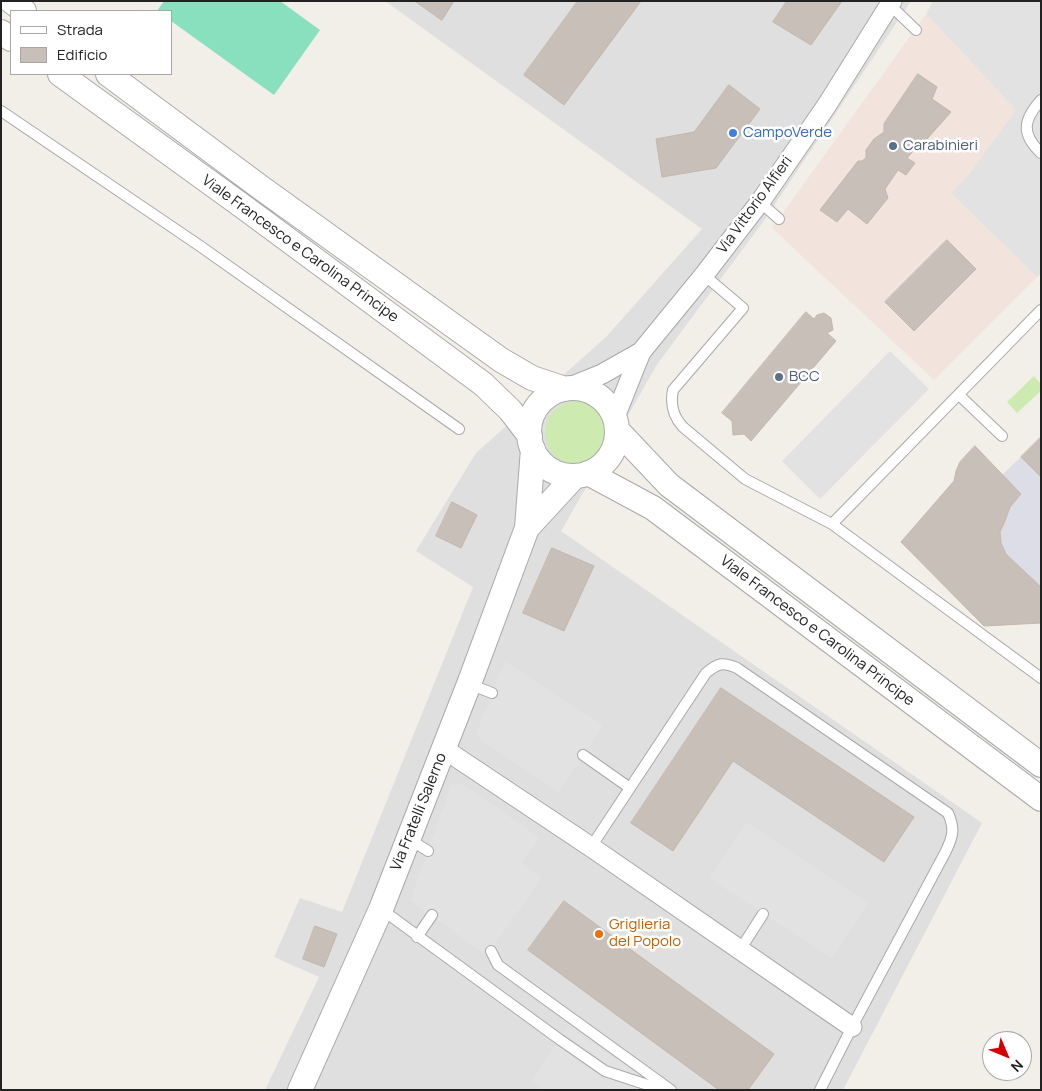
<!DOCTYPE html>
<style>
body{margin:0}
#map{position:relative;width:1042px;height:1091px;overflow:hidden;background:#f2efe9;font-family:Manrope,sans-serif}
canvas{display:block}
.frame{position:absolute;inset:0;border:2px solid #222;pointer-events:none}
.legend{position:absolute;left:10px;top:10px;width:162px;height:65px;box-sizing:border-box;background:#fff;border:1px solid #a7a7a7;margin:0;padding:6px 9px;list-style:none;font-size:15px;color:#222}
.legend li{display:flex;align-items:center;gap:10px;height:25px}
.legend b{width:25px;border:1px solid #a7a7a7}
.north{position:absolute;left:982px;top:1031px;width:50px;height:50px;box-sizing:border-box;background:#fff;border:1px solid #a7a7a7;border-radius:50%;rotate:135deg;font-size:14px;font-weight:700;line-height:20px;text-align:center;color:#222}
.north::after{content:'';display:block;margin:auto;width:18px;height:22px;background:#d40000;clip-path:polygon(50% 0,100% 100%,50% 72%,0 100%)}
</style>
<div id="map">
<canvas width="1042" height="1091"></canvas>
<div class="frame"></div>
<ul class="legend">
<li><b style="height:6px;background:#fff"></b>Strada</li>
<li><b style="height:14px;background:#c7bfb8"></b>Edificio</li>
</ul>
<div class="north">N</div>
</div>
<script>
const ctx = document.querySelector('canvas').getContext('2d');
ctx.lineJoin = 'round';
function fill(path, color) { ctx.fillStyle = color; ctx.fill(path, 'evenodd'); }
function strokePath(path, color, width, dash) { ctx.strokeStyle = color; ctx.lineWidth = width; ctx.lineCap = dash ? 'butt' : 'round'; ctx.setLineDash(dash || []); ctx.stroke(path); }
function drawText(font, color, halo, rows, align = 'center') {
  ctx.font = font + ' Manrope,sans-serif'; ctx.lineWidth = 5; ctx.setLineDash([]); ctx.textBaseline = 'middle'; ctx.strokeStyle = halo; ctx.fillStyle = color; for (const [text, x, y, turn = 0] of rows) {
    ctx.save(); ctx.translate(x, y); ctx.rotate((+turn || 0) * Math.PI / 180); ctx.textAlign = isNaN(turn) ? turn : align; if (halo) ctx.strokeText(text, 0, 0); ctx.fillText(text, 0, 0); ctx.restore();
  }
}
const residential = new Path2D(`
 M 385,1 L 911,1 L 763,222 L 658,363 L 561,531 L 982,823 L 843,1090 L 265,1090 L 319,977 L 274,957 L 300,898 L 342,912 L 473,587 L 416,551 L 476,453 L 606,337 L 702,229 Z`);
const military = new Path2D(`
 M 926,14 L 1016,110 L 969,174 L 952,193 L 1037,277 L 934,380 L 772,228 Z`);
const grass = new Path2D(`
 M 1034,376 L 1041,384 L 1041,391 L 1017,413 L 1007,402 Z
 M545 433a32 32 0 1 1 64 0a32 32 0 1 1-64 0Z`);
const pitch = new Path2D(`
 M 164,1 L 280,1 L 320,30 L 274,95 L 171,21 L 171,11 L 157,11 Z`);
const parking = new Path2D(`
 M 933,1 L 1041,1 L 1041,273 L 1037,277 L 951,193 L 969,174 L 1016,110 L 926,14 Z
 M 890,351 L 929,389 L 820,499 L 782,461 Z
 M 505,661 L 603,725 L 559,792 L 482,741 L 476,733 Z
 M 460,783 L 466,786 L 540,838 L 522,863 L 542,877 L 487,956 L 410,900 L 451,786 Z
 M 746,822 L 869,903 L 832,959 L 709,878 Z
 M 568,1026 L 661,1090 L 544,1090 L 531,1081 Z`);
const plaza = new Path2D(`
 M 1021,457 L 1041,477 L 1041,587 L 1006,554 L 1001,543 L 1000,532 L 1005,521 L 1010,507 L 1021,494 L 1002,475 Z`);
const building = new Path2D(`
 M 415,1 L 454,1 L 442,20 Z
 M 578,1 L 641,1 L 564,105 L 524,75 Z
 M 787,1 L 842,1 L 811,45 L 773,22 Z
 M 918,74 L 937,87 L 932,99 L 951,112 L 926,140 L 921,142 L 907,158 L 915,163 L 906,175 L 898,170 L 885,189 L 888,198 L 867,224 L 848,209 L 837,222 L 820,210 L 858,161 L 862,161 L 866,158 L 866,150 L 874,139 L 884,132 L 884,124 Z
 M 729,85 L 760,109 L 716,168 L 662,177 L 656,139 L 694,132 Z
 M 947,240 L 976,269 L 914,331 L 885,302 Z
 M 806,312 L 814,319 L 817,315 L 824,313 L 831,318 L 833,330 L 827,333 L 836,341 L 751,441 L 744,434 L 733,435 L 732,421 L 722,413 Z
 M 1041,437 L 1041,477 L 1021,457 Z
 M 975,446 L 1021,494 L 1010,507 L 1005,521 L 1000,532 L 1001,543 L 1006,554 L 1041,587 L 1041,623 L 984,626 L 901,542 L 954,481 L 956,471 L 960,462 Z
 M 452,502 L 477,515 L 461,548 L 436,536 Z
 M 552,548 L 594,566 L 564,631 L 523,613 Z
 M 721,688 L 914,817 L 884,862 L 733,761 L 673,851 L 631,823 Z
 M 564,901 L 774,1054 L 748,1090 L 719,1090 L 528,950 Z
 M 315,926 L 337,934 L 324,967 L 303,959 Z`);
const service = new Path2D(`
 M 890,5 L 916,30
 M 1041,100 C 1023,120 1021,134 1041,153
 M 1,111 L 200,246 L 459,429
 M 760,202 L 779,219
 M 704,275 L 743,308 L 673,390 C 670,405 673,416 683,427 L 745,479 L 832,524 L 1041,678
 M 959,395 L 1002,436
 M 832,524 L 1041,310
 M 469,684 L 492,693
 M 583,755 L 630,788
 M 409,839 L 428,851
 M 591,847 L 706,673 C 718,663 722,662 737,668 L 948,813 C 955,829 953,836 946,851 L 852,1027 L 820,1090
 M 381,909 L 559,1039 L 605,1071 L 663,1090
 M 417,937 L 432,915
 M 740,950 L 763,914
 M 491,951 L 498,965 L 671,1090`);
const minor = new Path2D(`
 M 565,389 L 602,374 L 641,352
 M 615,417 L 641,352 L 704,275 L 760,202 L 827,105 L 892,1
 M 444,749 L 591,847 L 852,1027`);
const tertiary = new Path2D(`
 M 11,1 L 24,11
 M 1,32 L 11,39
 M 60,74 L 245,208 L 483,384 L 510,410 L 530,436
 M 108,74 L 260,187 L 501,360 L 532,378 L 565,389
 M529 432a44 44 0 1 1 88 0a44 44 0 1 1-88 0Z
 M 617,430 L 669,485 L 1041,765
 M 588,473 L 653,508 L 1041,799
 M 527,528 L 575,476
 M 300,1090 L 381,909 L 469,684 L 527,528 L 533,449`);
const markers = [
 [733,133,5,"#3f7fe0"],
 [893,146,5,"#5c6f8a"],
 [779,377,5,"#5c6f8a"],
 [599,934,5,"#e8710a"]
];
const shopNames = [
 ["CampoVerde",743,133]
];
const serviceNames = [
 ["Carabinieri",903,146],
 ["BCC",789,377]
];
const streetNames = [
 ["Via Vittorio Alfieri",755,205,-54],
 ["Viale Francesco e Carolina Principe",300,249,36],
 ["Viale Francesco e Carolina Principe",817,631,37],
 ["Via Fratelli Salerno",419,812,-68]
];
const foodNames = [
 ["Griglieria",609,925],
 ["del Popolo",609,942]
];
fill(residential, '#e0dfdf');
fill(military, '#f3e3dd');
fill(grass, '#cdebb0');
fill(pitch, '#88e0be');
fill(parking, '#e2e2e2');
fill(plaza, '#dddde8');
fill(building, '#c7bfb8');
strokePath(building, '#c4b6ab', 1);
strokePath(service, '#a9a9a9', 12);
strokePath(minor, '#a9a9a9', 21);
strokePath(tertiary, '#a9a9a9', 26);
strokePath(service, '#fff', 10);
strokePath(minor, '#fff', 19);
strokePath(tertiary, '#fff', 24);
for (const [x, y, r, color] of markers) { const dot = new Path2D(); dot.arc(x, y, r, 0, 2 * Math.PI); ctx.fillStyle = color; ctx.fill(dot); strokePath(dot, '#fff', 2); }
drawText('15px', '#366cbe', '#fff', shopNames, 'left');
drawText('15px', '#4e5e75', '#fff', serviceNames, 'left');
drawText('15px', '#222', '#fff', streetNames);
drawText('15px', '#c56008', '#fff', foodNames, 'left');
</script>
